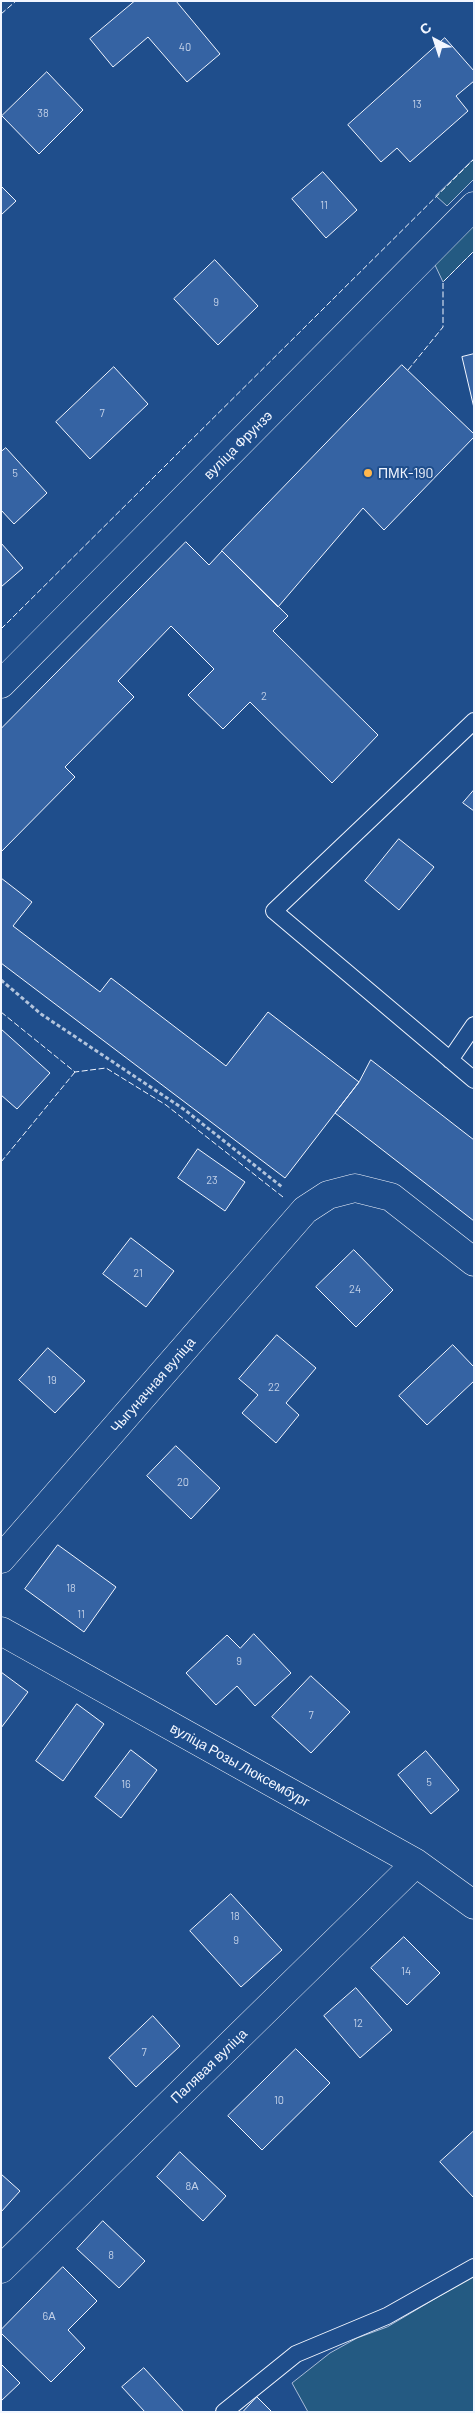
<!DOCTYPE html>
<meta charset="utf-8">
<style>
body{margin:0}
#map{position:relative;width:475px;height:2413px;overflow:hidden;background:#1f4e8c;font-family:Barlow,sans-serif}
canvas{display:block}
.frame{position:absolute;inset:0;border:2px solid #f2f6ff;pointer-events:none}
.north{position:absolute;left:410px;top:15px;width:50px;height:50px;-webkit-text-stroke:4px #1f4e8c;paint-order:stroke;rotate:320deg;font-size:14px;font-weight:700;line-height:20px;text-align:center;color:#f2f6ff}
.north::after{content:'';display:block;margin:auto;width:18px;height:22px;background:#f2f6ff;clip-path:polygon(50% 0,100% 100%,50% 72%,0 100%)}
</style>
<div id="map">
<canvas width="475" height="2413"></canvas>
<div class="frame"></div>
<div class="north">С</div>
</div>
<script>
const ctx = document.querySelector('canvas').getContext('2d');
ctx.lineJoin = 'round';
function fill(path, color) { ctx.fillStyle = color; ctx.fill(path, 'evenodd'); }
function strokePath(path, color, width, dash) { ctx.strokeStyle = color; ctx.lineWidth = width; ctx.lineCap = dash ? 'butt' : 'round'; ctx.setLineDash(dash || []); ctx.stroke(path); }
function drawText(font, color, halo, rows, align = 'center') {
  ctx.font = font + ' Barlow,sans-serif'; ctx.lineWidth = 4; ctx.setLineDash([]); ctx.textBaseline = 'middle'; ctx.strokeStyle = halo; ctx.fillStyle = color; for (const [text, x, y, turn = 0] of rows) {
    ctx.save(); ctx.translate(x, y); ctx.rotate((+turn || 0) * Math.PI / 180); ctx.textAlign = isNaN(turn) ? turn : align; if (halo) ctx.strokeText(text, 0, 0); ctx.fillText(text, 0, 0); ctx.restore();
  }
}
const green = new Path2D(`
 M 474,159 L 474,179 L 447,206 L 436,196 Z
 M 474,225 L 474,251 L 443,282 L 435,265 Z
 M 474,2276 L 474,2412 L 308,2412 L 292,2383 L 330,2353 L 357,2338 L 387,2327 Z`);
const building = new Path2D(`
 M 135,1 L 176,1 L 220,54 L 187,82 L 148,37 L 113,67 L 90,39 Z
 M 445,38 L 474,71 L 474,81 L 456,96 L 468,111 L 410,162 L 397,148 L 381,162 L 348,125 Z
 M 47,72 L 83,110 L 39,154 L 2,116 Z
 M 323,172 L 357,210 L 326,238 L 292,199 Z
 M 1,186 L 16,201 L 1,215 Z
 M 215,260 L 258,306 L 218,345 L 174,299 Z
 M 474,354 L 474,408 L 462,357 Z
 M 402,365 L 474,434 L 474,437 L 384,530 L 363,508 L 278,607 L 222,551 Z
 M 114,367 L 148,404 L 90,459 L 56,422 Z
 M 6,448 L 47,493 L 14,524 L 1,510 L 1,452 Z
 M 186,542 L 209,565 L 222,551 L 288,616 L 273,631 L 378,735 L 332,783 L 250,702 L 223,729 L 188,695 L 214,669 L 171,626 L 118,681 L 134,697 L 65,767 L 75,777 L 1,852 L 1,729 Z
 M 1,543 L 23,568 L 1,587 Z
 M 474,790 L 474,811 L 463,803 Z
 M 399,839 L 434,867 L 399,910 L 365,881 Z
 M 1,878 L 32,902 L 13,926 L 100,992 L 111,978 L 226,1066 L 268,1012 L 359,1082 L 285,1178 L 1,963 Z
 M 1,1029 L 50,1073 L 17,1109 L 1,1095 Z
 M 371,1060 L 474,1140 L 474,1221 L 335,1113 L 359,1082 Z
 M 198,1149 L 245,1182 L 225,1211 L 178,1178 Z
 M 131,1238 L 174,1271 L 146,1307 L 103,1274 Z
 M 354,1250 L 393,1290 L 356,1327 L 316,1287 Z
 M 277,1335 L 316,1368 L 286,1403 L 299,1415 L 276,1443 L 242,1413 L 258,1395 L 239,1379 Z
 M 453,1345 L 474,1367 L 474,1381 L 427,1425 L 399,1396 Z
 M 48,1348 L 85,1381 L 55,1413 L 19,1380 Z
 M 176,1446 L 220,1488 L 191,1519 L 147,1476 Z
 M 58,1545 L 116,1587 L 84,1632 L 25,1589 Z
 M 254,1634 L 291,1673 L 255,1706 L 237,1686 L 216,1705 L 186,1673 L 227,1635 L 240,1648 Z
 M 1,1672 L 28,1692 L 1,1728 Z
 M 311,1676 L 350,1712 L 311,1753 L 272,1717 Z
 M 77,1704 L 104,1724 L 63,1781 L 36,1761 Z
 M 131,1750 L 157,1770 L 121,1818 L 95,1797 Z
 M 426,1751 L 459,1790 L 431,1814 L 398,1775 Z
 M 231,1894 L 282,1950 L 241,1987 L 190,1931 Z
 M 404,1937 L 440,1973 L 407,2005 L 371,1968 Z
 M 356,1988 L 392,2030 L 360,2058 L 324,2016 Z
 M 153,2016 L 180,2046 L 136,2087 L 109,2058 Z
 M 296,2049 L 330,2083 L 262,2150 L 228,2116 Z
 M 473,2132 L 474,2133 L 474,2198 L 440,2162 Z
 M 180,2152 L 226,2196 L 203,2221 L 157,2177 Z
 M 1,2174 L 20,2191 L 1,2212 Z
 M 103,2221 L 145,2261 L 119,2288 L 77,2249 Z
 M 63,2267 L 97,2301 L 68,2330 L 85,2348 L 51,2382 L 1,2333 L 1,2330 Z
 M 1,2364 L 20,2383 L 1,2401 Z
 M 144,2368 L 184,2412 L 145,2412 L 122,2387 Z
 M 257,2397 L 272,2412 L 243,2412 Z`);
const path = new Path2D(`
 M 1,980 L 41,1014 L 185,1110 L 282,1187`);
const lane = new Path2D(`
 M 474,721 L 274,911 L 474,1080
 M 450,1060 L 474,1025
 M 224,2412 L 296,2354 L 387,2316 L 474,2267`);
const street = new Path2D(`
 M 1,684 L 474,206
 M 1,1559 L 305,1210 L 328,1195 L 355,1188 L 391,1197 L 474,1262
 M 1,1631 L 416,1863 L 474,1905
 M 1,2269 L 416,1863`);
const fence = new Path2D(`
 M 1,14 L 16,1
 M 408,370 L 443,327 L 443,282 L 474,251
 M 1,629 L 474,159
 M 1,1012 L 75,1072 L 106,1068 L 166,1105 L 283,1197
 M 1,1162 L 75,1072`);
const markers = [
 [368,473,5,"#ffb74d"]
];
const numberNames = [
 ["40",185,47],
 ["13",417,104],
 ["38",43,113],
 ["11",324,205],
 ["9",216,302],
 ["7",102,413],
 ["5",15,473],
 ["2",264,696],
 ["23",212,1180],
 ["21",138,1273],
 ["24",355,1289],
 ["19",52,1380],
 ["22",274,1387],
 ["20",183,1482],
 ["18",71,1588],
 ["11",81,1614],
 ["9",239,1661],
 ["7",311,1715],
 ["5",429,1782],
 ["16",126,1784],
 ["18",235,1916],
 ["9",236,1940],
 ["14",406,1971],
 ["12",358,2023],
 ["7",144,2052],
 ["10",279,2100],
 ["8А",192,2186],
 ["8",111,2255],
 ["6А",49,2316]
];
const streetNames = [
 ["вуліца Фрунзэ",238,445,-45],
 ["Чыгуначная вуліца",153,1385,-49],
 ["вуліца Розы Люксембург",240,1765,29],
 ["Палявая вуліца",209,2066,-44]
];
const poiNames = [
 ["ПМК-190",378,473]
];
fill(green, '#245a82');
strokePath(green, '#a8bbd7', 1);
fill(building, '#3563a3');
strokePath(building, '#f2f6ff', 1);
strokePath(lane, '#f2f6ff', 18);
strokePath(street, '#f2f6ff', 29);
strokePath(path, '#b3c4dc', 3, [4, 2.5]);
strokePath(lane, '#1f4e8c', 16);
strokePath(street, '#1f4e8c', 28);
strokePath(fence, '#f2f6ff', 1, [6, 2.5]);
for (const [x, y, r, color] of markers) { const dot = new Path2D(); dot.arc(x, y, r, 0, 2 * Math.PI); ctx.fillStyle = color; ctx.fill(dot); strokePath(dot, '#1f4e8c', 2); }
drawText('11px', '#c3d1e8', null, numberNames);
drawText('14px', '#f2f6ff', '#1f4e8c', streetNames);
drawText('14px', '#f2f6ff', '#1f4e8c', poiNames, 'left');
</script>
